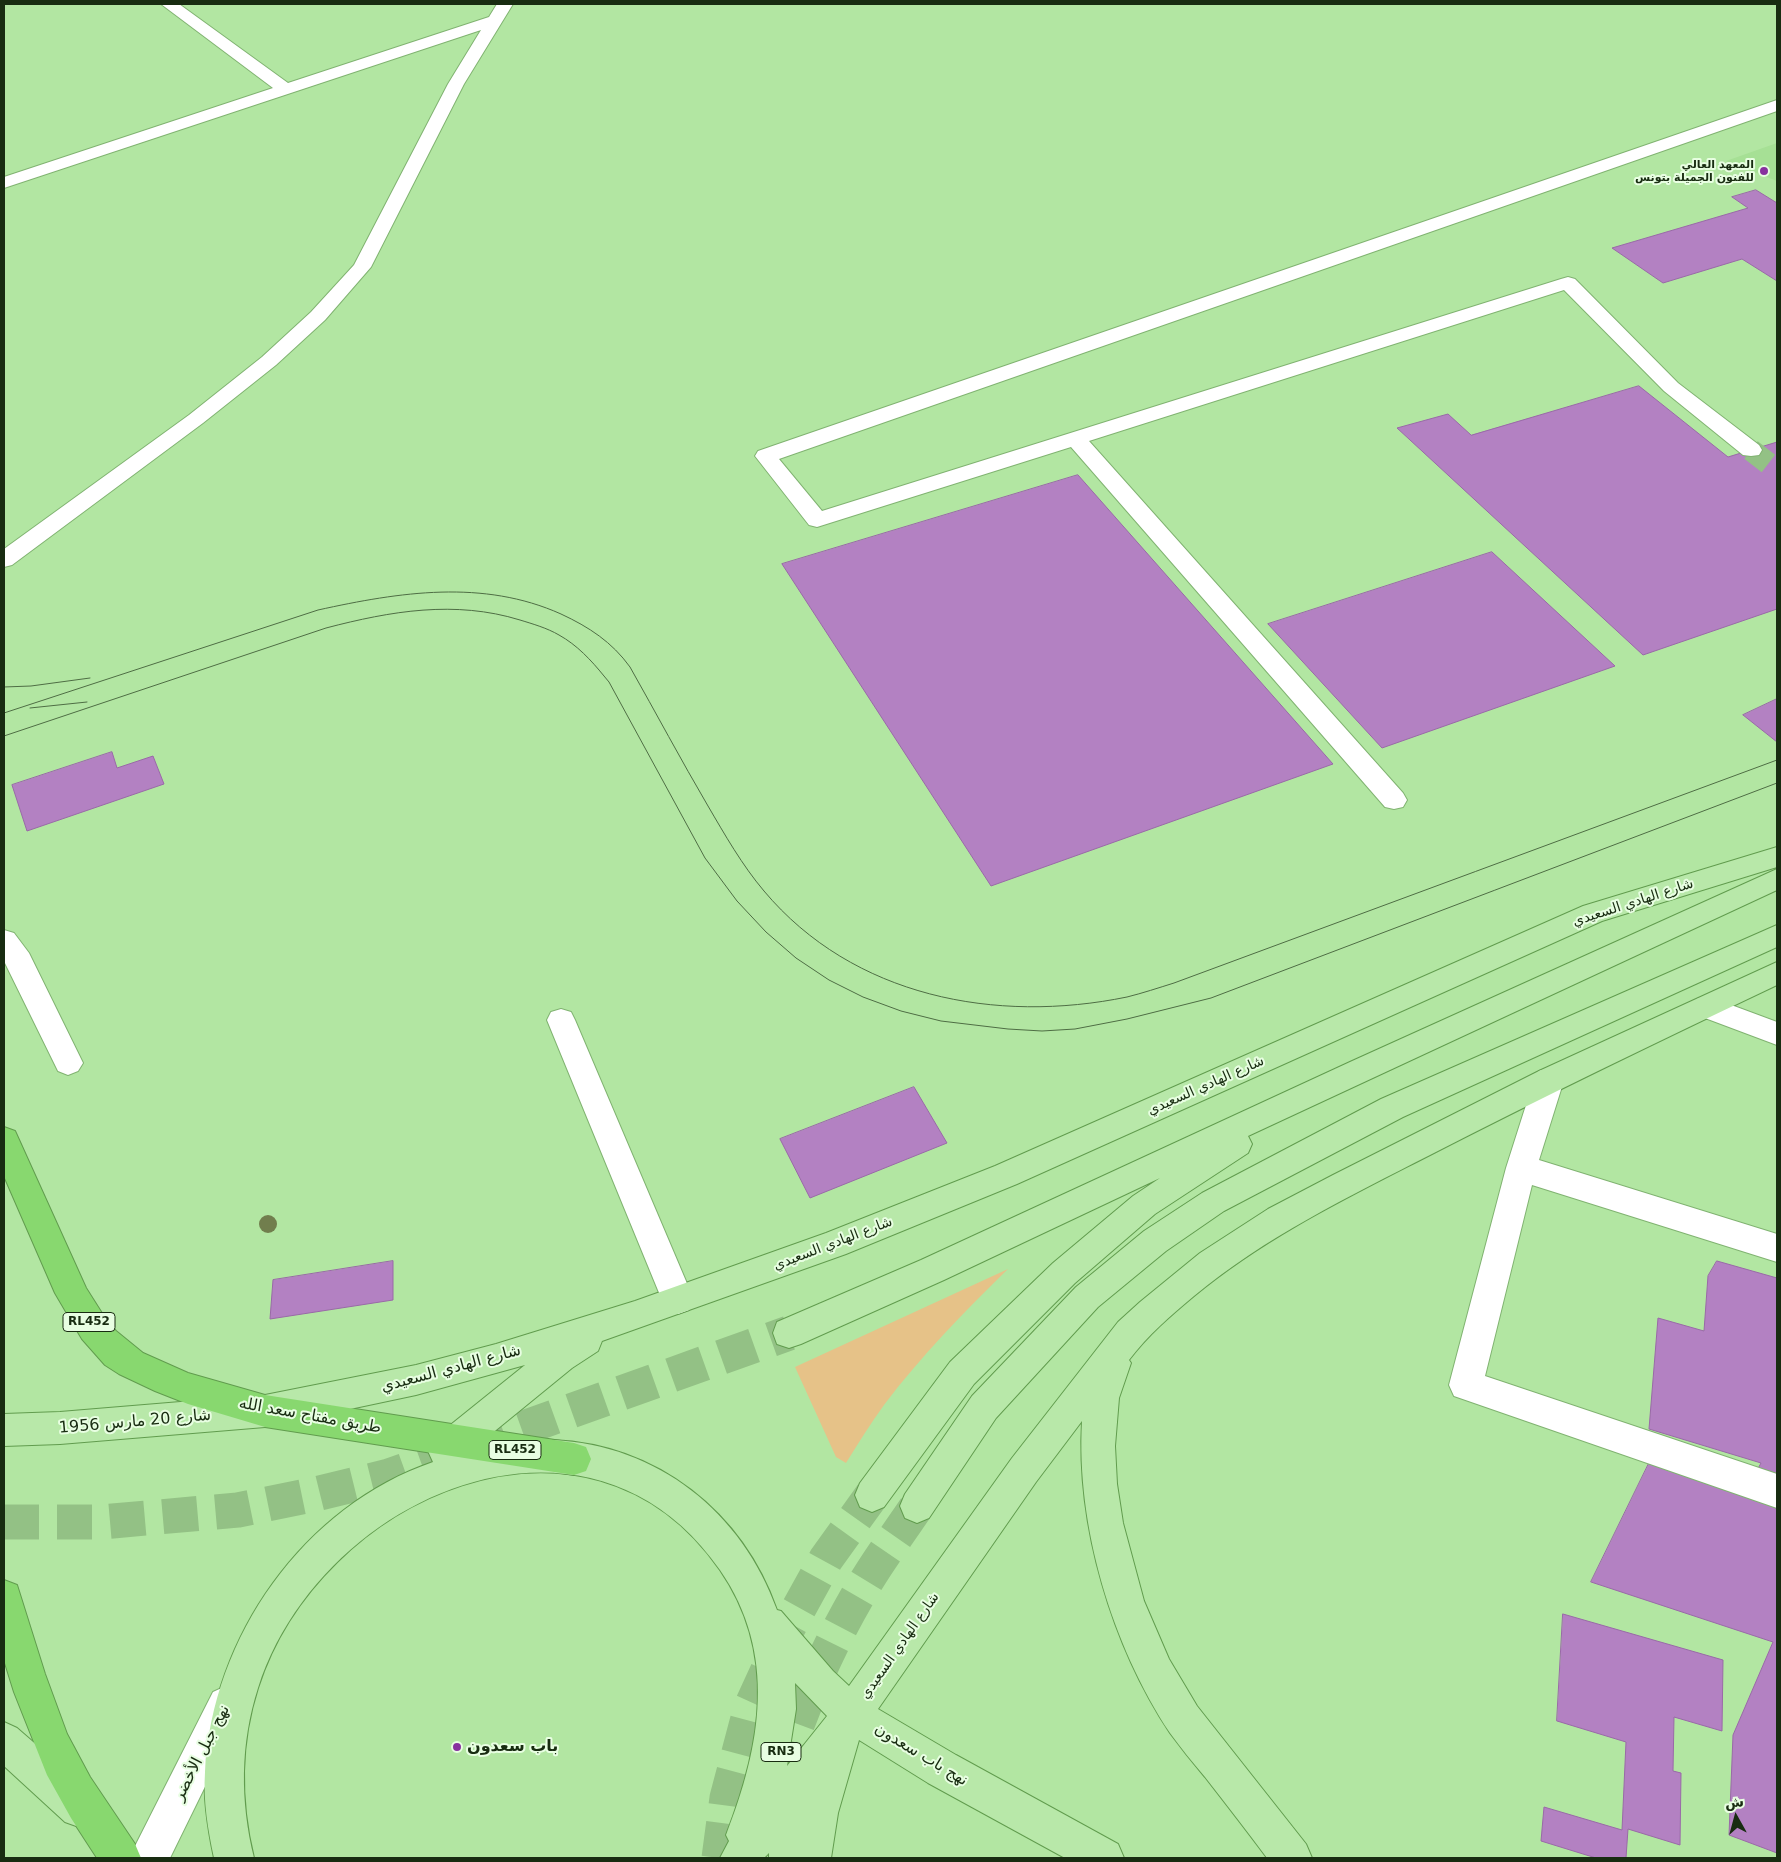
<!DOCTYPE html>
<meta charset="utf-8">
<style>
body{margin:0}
#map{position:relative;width:1781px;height:1862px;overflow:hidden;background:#b2e6a2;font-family:"DejaVu Sans",Cairo,sans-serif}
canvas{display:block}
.frame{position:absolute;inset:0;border:5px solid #182c11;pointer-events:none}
.north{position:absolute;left:1711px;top:1792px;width:50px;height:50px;-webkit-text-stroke:4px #e8fee2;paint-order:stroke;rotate:353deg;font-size:14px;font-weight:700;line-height:20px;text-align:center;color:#182c11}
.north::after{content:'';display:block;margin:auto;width:18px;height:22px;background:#182c11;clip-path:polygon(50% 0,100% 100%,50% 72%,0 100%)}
</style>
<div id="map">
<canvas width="1781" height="1862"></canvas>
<div class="frame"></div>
<div class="north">ش</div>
</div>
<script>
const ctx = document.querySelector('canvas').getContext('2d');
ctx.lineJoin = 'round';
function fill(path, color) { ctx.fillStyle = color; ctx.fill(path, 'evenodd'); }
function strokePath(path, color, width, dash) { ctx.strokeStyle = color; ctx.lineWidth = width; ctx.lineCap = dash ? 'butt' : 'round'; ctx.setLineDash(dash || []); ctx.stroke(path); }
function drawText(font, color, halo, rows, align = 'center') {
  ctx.font = font + ' "DejaVu Sans",Cairo,sans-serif'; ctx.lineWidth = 4; ctx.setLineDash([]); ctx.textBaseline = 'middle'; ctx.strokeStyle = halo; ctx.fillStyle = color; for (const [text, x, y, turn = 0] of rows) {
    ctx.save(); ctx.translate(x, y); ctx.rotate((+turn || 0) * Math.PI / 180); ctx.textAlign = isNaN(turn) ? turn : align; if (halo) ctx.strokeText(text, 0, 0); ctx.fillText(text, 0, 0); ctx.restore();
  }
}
const built = new Path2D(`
 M 1777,143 L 1777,181 L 1726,161 Z`);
const green = new Path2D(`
 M 1008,1269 C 964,1312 921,1356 884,1405 C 870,1424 858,1444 846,1463 L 836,1457 L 795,1367 Z`);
const building = new Path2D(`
 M 1756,190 L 1777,203 L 1777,281 L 1742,259 L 1663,283 L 1612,248 L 1748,208 L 1732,197 Z
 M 1639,386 L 1728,457 L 1777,442 L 1777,609 L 1643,655 L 1397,428 L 1448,414 L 1471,435 Z
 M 1078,475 L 1333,764 L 991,886 L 782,564 Z
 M 1492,552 L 1615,666 L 1382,748 L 1268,624 Z
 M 1777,699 L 1777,742 L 1743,715 Z
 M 112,752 L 117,768 L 153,756 L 164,784 L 27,831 L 12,785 Z
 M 914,1087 L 947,1143 L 810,1198 L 780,1139 Z
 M 393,1261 L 393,1300 L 270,1319 L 273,1280 Z
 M 1717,1261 L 1777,1278 L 1777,1482 L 1754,1476 L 1761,1463 L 1649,1429 L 1658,1318 L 1704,1331 L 1708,1276 Z
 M 1655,1451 L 1777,1496 L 1777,1853 L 1729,1835 L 1733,1735 L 1773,1642 L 1591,1582 Z
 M 1563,1614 L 1723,1660 L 1722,1731 L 1674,1717 L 1673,1771 L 1681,1773 L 1680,1845 L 1628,1829 L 1626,1858 L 1596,1858 L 1541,1841 L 1544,1807 L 1622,1830 L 1626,1742 L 1557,1721 Z`);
const minorTunnel = new Path2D(`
 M 1751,450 L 1777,470`);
const majorTunnel = new Path2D(`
 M 4,1522 L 101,1522 L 238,1510 L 316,1494 L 389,1476 L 789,1333
 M 780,1774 C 801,1708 828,1645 864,1585 C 880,1558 899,1533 917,1506
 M 719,1858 L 727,1798 L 751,1707 L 783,1637 L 826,1559 L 872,1495`);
const minor = new Path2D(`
 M 161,4 L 179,4 L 288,83 L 489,17 L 497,4 L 513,4 L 464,84 L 371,267 L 325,320 L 276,365 L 203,423 L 12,565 L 4,567 L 4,549 L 189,415 L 262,357 L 311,312 L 354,265 L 448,84 L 481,30 L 4,188 L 4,177 L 273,88 Z
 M 1777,100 L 1777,111 L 779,459 L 822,511 L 1561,279 L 1568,277 L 1575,279 L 1678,383 L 1759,445 L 1762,450 L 1759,455 L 1751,456 L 1743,455 L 1664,391 L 1564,290 L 1089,441 L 1403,793 L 1407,800 L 1403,807 L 1394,809 L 1385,807 L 1071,447 L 817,527 L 809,525 L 755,456 L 758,451 Z
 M 4,930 L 14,933 L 29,953 L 83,1063 L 78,1071 L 68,1075 L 58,1071 L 4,961 Z
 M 1707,996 L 1777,1022 L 1777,1045 L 1697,1015 L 1693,1007 L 1697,999 Z
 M 561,1009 L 571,1012 L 575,1020 L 694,1300 L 689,1310 L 678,1314 L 667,1310 L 662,1300 L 547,1020 L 551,1012 Z
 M 1549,1068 L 1559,1071 L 1564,1080 L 1539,1160 L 1777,1234 L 1777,1262 L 1532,1185 L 1485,1376 L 1777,1474 L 1777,1508 L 1454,1396 L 1449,1385 L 1506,1168 L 1534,1080 L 1539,1071 Z
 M 226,1686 L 239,1692 L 245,1705 L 170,1858 L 129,1858 L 213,1692 Z`);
const major = new Path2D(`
 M 1777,847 L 1777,867 L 1602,921 L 1017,1184 L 846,1254 L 602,1341 L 598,1351 L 572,1368 L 474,1448 C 500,1443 526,1439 553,1440 C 658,1445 742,1512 777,1610 L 781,1611 L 833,1671 L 849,1686 L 1012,1458 L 1118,1322 L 1140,1302 L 1200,1253 L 1268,1209 L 1333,1175 L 1539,1071 L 1777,962 L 1777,985 C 1661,1040 1545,1096 1430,1155 C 1348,1197 1265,1237 1194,1296 C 1170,1316 1148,1335 1129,1360 L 1131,1363 L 1119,1398 L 1115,1446 L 1117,1484 L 1123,1523 L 1144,1601 L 1169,1659 L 1197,1706 L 1306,1844 L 1312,1858 L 1267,1858 C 1247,1831 1226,1804 1205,1777 C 1193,1763 1181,1748 1170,1733 C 1112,1645 1076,1526 1082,1421 L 1036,1482 L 878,1709 L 956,1755 L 1118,1844 L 1124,1858 L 1065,1858 L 928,1783 L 859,1740 L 838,1813 L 831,1858 L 769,1858 L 769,1853 L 764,1858 L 720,1858 L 729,1841 L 726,1835 C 761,1746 778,1654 720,1570 C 587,1378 319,1497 258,1688 C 240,1744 240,1801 254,1858 L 214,1858 C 208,1830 203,1801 205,1772 C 212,1637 304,1506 433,1462 L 428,1451 L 433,1439 L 525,1365 L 416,1395 L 265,1427 L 60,1444 L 4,1446 L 4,1414 L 60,1412 L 265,1395 L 416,1365 L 496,1344 L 635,1301 L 826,1233 L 995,1166 L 1583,906 ZM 795,1683 L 827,1716 L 787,1766 L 796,1709 Z
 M 1777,869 L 1777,890 L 1248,1136 L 1252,1144 L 1248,1153 L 1155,1214 L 1075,1283 L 974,1384 L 884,1507 L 872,1512 L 860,1507 L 855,1495 L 860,1483 L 950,1362 L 1053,1263 L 1133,1196 L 1160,1178 L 944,1280 L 801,1344 L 789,1348 L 777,1344 L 773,1333 L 777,1322 L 921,1260 L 1350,1062 Z
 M 1777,925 L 1777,947 L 1403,1117 L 1224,1211 L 1166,1251 L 1098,1307 L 996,1418 L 929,1518 L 917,1523 L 905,1518 L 900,1506 L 905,1494 L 972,1396 L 1076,1287 L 1144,1231 L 1202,1193 L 1381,1099 Z
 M 4,1722 L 17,1728 L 93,1794 L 98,1808 L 93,1822 L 79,1827 L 65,1822 L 4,1766 Z`);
const highway = new Path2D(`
 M 4,1127 L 15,1131 L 86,1288 L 105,1318 L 116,1331 L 143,1353 L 188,1373 L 265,1395 L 574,1443 L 586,1447 L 591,1459 L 586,1471 L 574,1475 L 265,1427 L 188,1404 L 155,1391 L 119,1374 L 105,1365 L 82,1339 L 55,1293 L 4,1176 Z
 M 4,1580 L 17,1585 L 45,1674 L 67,1734 L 90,1777 L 135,1844 L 141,1858 L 97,1858 L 71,1818 L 47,1775 L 14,1692 L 4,1660 Z`);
const tram = new Path2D(`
 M 4,687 L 31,686 L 90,678
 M 30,708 L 87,702
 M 4,713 L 318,610 C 400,592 483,579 561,614 C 589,627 612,642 630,667 C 656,713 681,760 708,806 C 725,835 742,865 764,891 C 853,997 996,1024 1127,997 C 1143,993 1158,988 1174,983 L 1777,760
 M 4,736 L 326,628 C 391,611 455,600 520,620 C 533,624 547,628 559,635 C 577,645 591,660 604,676 L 609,682 L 705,858 L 737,901 L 766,932 L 796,958 L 829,980 L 863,997 L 901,1011 L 941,1021 L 1008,1029 L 1042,1031 L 1075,1029 L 1127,1019 L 1211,998 L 1777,783`);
const trees = [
 [268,1224]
];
const markers = [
 [1764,171,5,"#87319e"],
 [457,1747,5,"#87319e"]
];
const farPoinames = [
 ["المعهد العالي",1754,165],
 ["للفنون الجميلة بتونس",1754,178]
];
const shields = [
 [89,1322,52],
 [515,1450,52],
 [781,1752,40]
];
const shieldNames = [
 ["RL452",89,1322],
 ["RL452",515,1450],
 ["RN3",781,1752]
];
const streetNames = [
 ["شارع الهادي السعيدي",1633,903,-18],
 ["شارع الهادي السعيدي",1206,1086,-24],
 ["شارع الهادي السعيدي",833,1244,-21],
 ["شارع الهادي السعيدي",900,1646,-55]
];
const nearStreetnames = [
 ["شارع الهادي السعيدي",451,1369,-15],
 ["طريق مفتاح سعد الله",310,1416,10],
 ["شارع 20 مارس 1956",135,1422,-5],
 ["نهج جبل الأخضر",202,1753,-63],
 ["نهج باب سعدون",921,1755,31]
];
const nearPoinames = [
 ["باب سعدون",467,1747]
];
fill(built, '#a6e095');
fill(green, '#e6c288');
fill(building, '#b381c2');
strokePath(building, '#9969a7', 1);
strokePath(minorTunnel, '#93c185', 22, [22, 11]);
strokePath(majorTunnel, '#93c185', 35, [35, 18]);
strokePath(minor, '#80b371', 2);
strokePath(major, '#619c4e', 2);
strokePath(highway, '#619c4e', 2);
fill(minor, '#fff');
fill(major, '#b8e8a9');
fill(highway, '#88d86f');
strokePath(tram, '#4e6d44', 1);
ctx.fillStyle = '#717e4d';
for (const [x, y] of trees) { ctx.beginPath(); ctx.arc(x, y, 9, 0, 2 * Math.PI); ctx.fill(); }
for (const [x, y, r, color] of markers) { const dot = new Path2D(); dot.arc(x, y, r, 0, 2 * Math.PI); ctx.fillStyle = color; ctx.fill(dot); strokePath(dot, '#e8fee2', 2); }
drawText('bold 11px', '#182c11', '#e8fee2', farPoinames, 'right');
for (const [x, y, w] of shields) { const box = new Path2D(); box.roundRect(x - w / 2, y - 9.5, w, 19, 4); ctx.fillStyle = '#e8fee2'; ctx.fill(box); strokePath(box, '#182c11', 1); }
drawText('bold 12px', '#182c11', null, shieldNames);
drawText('14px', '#182c11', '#e8fee2', streetNames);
drawText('16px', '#182c11', '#e8fee2', nearStreetnames);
drawText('bold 16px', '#182c11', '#e8fee2', nearPoinames, 'left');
</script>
